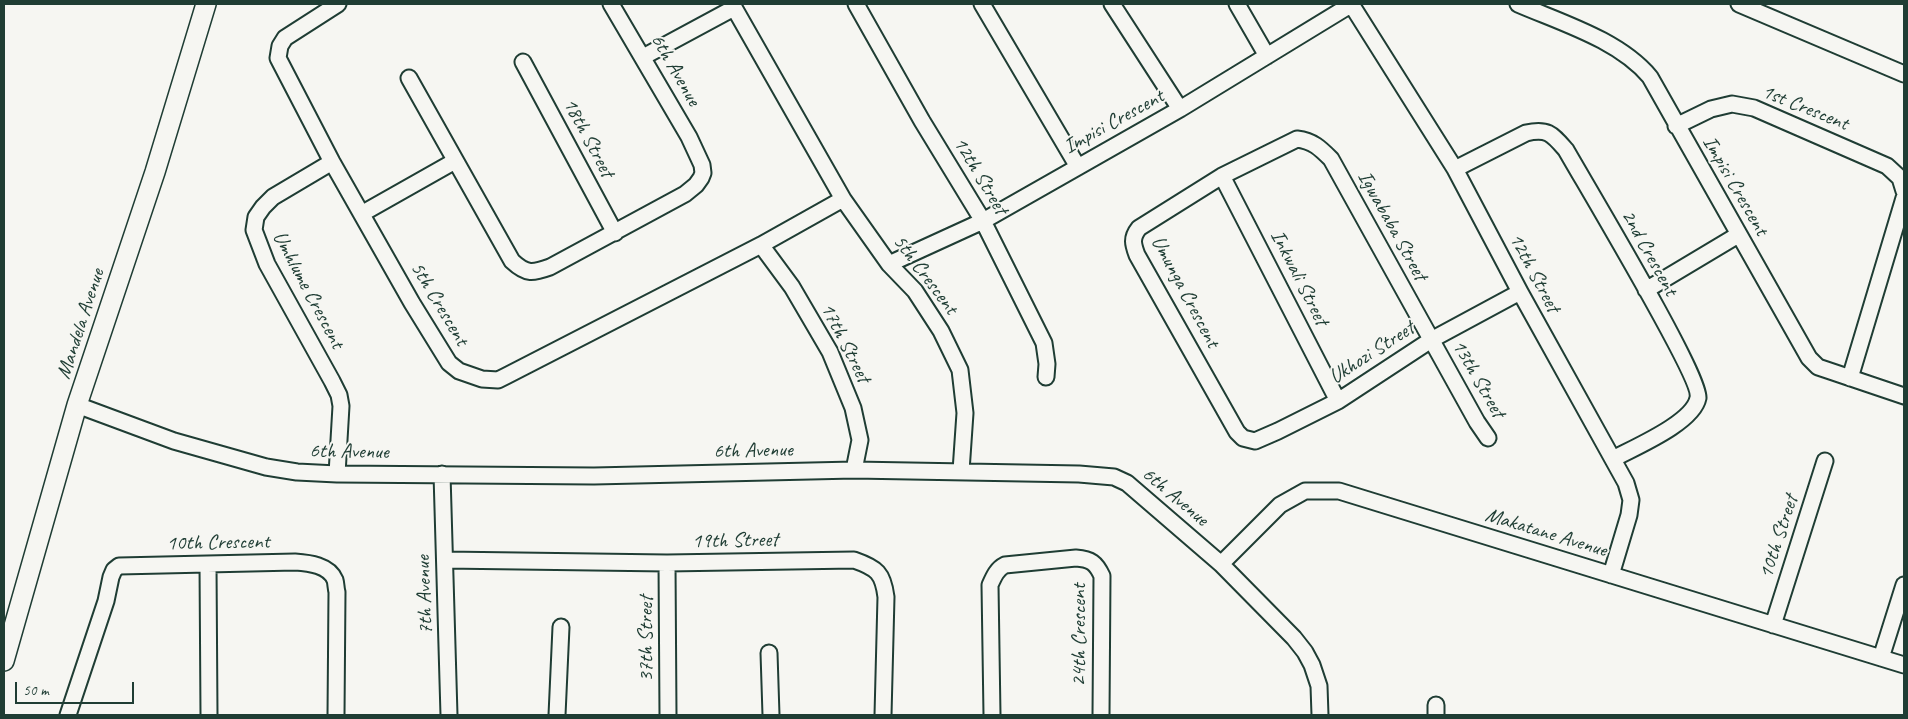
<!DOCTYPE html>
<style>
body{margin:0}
#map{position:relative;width:1908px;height:719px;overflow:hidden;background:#f6f6f2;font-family:Caveat,sans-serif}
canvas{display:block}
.frame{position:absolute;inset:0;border:5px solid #1f3d34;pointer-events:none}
.scale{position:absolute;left:15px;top:682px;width:119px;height:22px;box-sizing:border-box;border:2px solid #1f3d34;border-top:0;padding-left:6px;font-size:15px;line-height:18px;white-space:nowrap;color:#1f3d34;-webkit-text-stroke:4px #f6f6f2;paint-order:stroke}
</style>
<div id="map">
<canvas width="1908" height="719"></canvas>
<div class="frame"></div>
<div class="scale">50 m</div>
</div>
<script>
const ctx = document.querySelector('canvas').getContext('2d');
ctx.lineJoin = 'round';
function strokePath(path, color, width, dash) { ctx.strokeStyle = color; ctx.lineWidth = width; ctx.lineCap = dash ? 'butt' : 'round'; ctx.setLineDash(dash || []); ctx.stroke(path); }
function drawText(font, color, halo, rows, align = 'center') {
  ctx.font = font + ' Caveat,sans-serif'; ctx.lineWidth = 4; ctx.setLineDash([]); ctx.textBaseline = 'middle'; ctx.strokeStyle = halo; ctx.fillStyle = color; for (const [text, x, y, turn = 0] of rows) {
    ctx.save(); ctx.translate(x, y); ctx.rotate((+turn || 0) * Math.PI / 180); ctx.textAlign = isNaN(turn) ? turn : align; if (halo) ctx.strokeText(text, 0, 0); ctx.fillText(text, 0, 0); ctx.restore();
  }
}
const minor = new Path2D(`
 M 338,4 L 285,38 L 280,46 L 278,58 L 332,162 L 412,303 L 449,363 L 459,371 L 482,379 L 498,380 L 506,376 L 761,245 L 843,199
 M 732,4 L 843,199 L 889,264 L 915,291 L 941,331 L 960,370 L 965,413 L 961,471
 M 856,4 L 922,121 L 983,221 L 1044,343 L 1047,364 L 1046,377
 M 982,4 L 1078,167
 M 1112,4 L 1180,109
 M 1237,4 L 1267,56
 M 1351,4 L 1455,169 L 1520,292 L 1626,483 L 1631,500 L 1629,515 L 1611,575
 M 1518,4 C 1562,23 1619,40 1650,77 L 1809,358 L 1818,367 L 1827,370 L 1904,396
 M 1739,4 L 1904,74
 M 643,57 L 734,8
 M 523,62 L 615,233
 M 409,78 L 512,261 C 527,275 533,273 550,267 L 685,194 L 696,185 L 701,178 L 703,173 L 702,165 L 689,137 L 611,4
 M 1676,126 L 1711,109 L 1732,104 L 1754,108 L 1887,166 L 1900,178 L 1904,191
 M 332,162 L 273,197 L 263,207 L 256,217 L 254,230 L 267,264 L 332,381 L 339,395 L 341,406 L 337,474
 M 1455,169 L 1526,133 C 1548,128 1552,134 1566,150 C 1584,182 1702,378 1698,398 C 1693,423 1635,447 1613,459
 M 1222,176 L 1338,401
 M 363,213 L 455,161
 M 761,245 L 792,287 L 830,352 L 853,408 L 860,440 L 854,470
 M 889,264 L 983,221 L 1180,109 L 1352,4
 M 1646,290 L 1738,235
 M 1850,378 L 1904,198
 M 77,405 L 174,441 L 266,467 L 297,472 L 337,474 L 594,476 L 854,470 L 1079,474 L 1114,477 L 1127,483 L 1221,564 L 1294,638 L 1305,652 L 1312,665 L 1319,686 L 1320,715
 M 1488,438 L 1477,422 L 1331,159 C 1320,148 1313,141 1297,139 L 1222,176 L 1139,228 C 1131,238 1133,244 1137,255 L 1237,432 L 1243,438 L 1255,441 L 1278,431 L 1338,401 L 1431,340 L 1520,292
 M 442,474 L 449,715
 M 445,560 L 667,563 L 854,560 C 877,568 883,573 886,597 L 883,715
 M 667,563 L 668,715
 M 208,564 L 209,715
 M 1221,564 L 1280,505 L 1305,491 L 1339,491 L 1904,665
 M 1773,625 L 1825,461
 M 769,653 L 771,715
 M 1881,658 L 1904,585
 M 68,715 L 106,601 L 111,577 L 114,570 L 119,566 L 295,562 C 309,563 329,565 335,580 C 336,583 336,589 337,592 L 336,715
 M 557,715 L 561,627
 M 992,715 L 990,585 C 994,576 997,569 1005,565 L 1076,558 C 1091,559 1096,563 1102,576 L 1101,715
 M 1436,715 L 1436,705`);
const tertiary = new Path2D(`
 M 4,661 L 77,405 L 155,172 L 206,4`);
const streetNames = [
 ["6th Avenue",675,70,60],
 ["1st Crescent",1805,108,22],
 ["Impisi Crescent",1114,122,-29],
 ["18th Street",588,138,62],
 ["12th Street",980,176,59],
 ["Impisi Crescent",1735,186,60],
 ["Igwababa Street",1392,226,61],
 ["2nd Crescent",1649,253,61],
 ["12th Street",1534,273,62],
 ["5th Crescent",925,275,53],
 ["Inkwali Street",1299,278,63],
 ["Umhlume Crescent",308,290,62],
 ["Umunga Crescent",1185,292,62],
 ["5th Crescent",439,304,59],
 ["Mandela Avenue",81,324,-72],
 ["17th Street",845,343,63],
 ["Ukhozi Street",1372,353,-33],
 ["13th Street",1478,379,60],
 ["6th Avenue",753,451,-1],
 ["6th Avenue",349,452,1],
 ["6th Avenue",1175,497,40],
 ["Makatane Avenue",1546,533,17],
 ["10th Street",1779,537,-72],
 ["19th Street",735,541,-1],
 ["10th Crescent",218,543,-1],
 ["7th Avenue",425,595,-92],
 ["24th Crescent",1079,635,-90],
 ["37th Street",646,639,-90]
];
strokePath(minor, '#1f3d34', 19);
strokePath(tertiary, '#1f3d34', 22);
strokePath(minor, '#f6f6f2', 15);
strokePath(tertiary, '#f6f6f2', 19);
drawText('21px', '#1f3d34', '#f6f6f2', streetNames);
</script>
